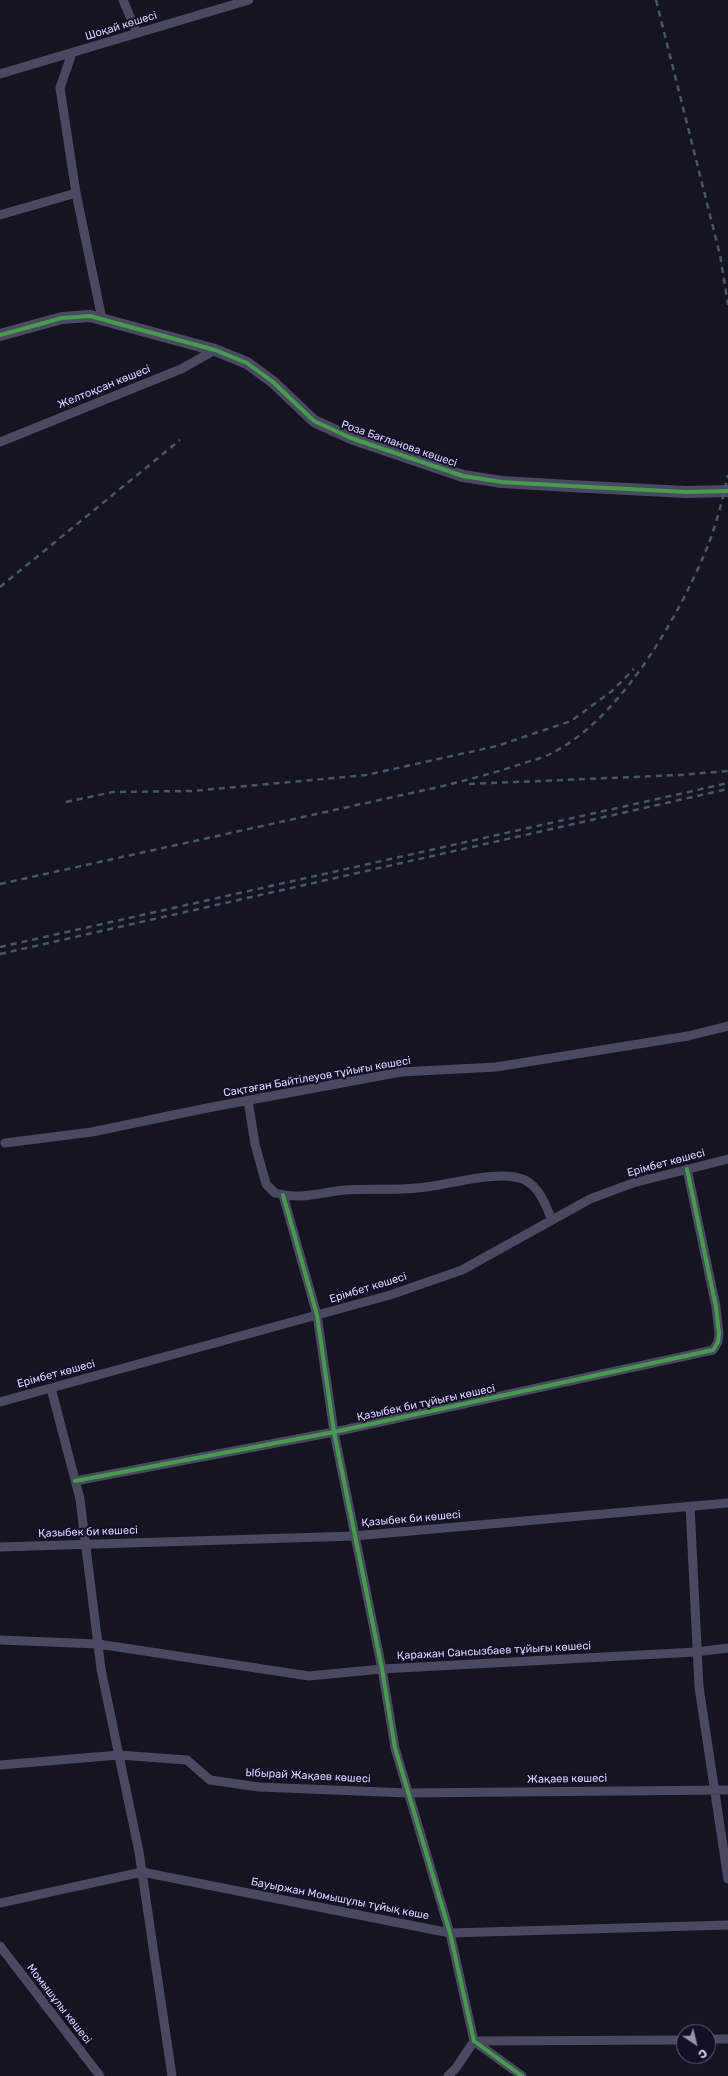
<!DOCTYPE html>
<meta charset="utf-8">
<style>
body{margin:0}
#map{position:relative;width:728px;height:2076px;overflow:hidden;background:#161421;font-family:Rubik,sans-serif}
canvas{display:block}
.north{position:absolute;left:676px;top:2024px;width:40px;height:40px;box-sizing:border-box;background:#130f26;border:1px solid #625e7d;border-radius:50%;rotate:145deg;font-size:11px;font-weight:700;line-height:16px;text-align:center;color:#d9d4ff}
.north::after{content:'';display:block;margin:auto;width:14px;height:18px;background:#9591b1;clip-path:polygon(50% 0,100% 100%,50% 72%,0 100%)}
</style>
<div id="map">
<canvas width="728" height="2076"></canvas>
<div class="north">С</div>
</div>
<script>
const ctx = document.querySelector('canvas').getContext('2d');
ctx.lineJoin = 'round';
function strokePath(path, color, width, dash) { ctx.strokeStyle = color; ctx.lineWidth = width; ctx.lineCap = dash ? 'butt' : 'round'; ctx.setLineDash(dash || []); ctx.stroke(path); }
function drawText(font, color, halo, rows, align = 'center') {
  ctx.font = font + ' Rubik,sans-serif'; ctx.lineWidth = 4; ctx.setLineDash([]); ctx.textBaseline = 'middle'; ctx.strokeStyle = halo; ctx.fillStyle = color; for (const [text, x, y, turn = 0] of rows) {
    ctx.save(); ctx.translate(x, y); ctx.rotate((+turn || 0) * Math.PI / 180); ctx.textAlign = isNaN(turn) ? turn : align; if (halo) ctx.strokeText(text, 0, 0); ctx.fillText(text, 0, 0); ctx.restore();
  }
}
const minor = new Path2D(`
 M 123,0 L 137,33
 M 72,53 L 60,88 L 76,193 L 102,319
 M 0,74 L 249,0
 M 0,215 L 76,193
 M 0,442 L 181,369 L 215,350
 M 248,1100 L 255,1144 L 266,1184 L 275,1193 C 300,1200 319,1193 344,1190 C 371,1188 399,1191 426,1187 C 453,1184 500,1169 525,1180 C 540,1188 546,1206 552,1220
 M 5,1143 L 92,1132 L 207,1108 L 401,1072 L 496,1067 L 688,1036 L 728,1026
 M 283,1195 L 317,1315 L 334,1432 L 382,1669 L 395,1748 L 450,1933 L 474,2041 L 522,2076
 M 51,1388 L 80,1499 L 101,1669 L 139,1852 L 172,2076
 M 0,1402 L 390,1295 L 462,1270 L 590,1199 L 633,1183 L 728,1159
 M 75,1481 L 334,1432 L 713,1350 L 718,1342 L 719,1334 L 716,1307 L 687,1169
 M 690,1506 L 699,1687 L 728,1879
 M 0,1547 L 354,1536 L 728,1503
 M 0,1640 L 98,1644 L 309,1676 L 382,1669 L 696,1652 L 728,1648
 M 0,1765 L 119,1755 L 187,1760 L 210,1780 L 259,1787 L 407,1793 L 728,1790
 M 0,1903 L 142,1872 L 450,1933 L 728,1925
 M 0,1946 L 100,2076
 M 708,2039 L 728,2039
 M 474,2041 L 684,2040
 M 448,2076 L 456,2068 L 474,2041`);
const tertiary = new Path2D(`
 M 0,335 L 62,318 L 90,316 L 215,350 L 247,363 L 273,382 L 314,421 L 351,438 L 463,476 L 502,482 L 570,486 L 686,492 L 728,491`);
const rail = new Path2D(`
 M 656,0 L 720,255 L 728,305
 M 0,587 L 180,440
 M 469,784 L 680,775 L 728,771
 M 66,802 L 113,792 L 191,791 L 366,775 L 497,746 L 571,721 L 612,691 L 634,669
 M 0,884 L 443,786 C 470,779 498,772 524,763 C 533,760 542,758 550,754 C 620,720 678,618 707,548 C 716,525 723,499 728,475
 M 0,947 L 728,783
 M 0,954 L 728,789`);
const cycleway = new Path2D(`
 M 0,335 L 62,318 L 90,316 L 215,350 L 247,363 L 273,382 L 314,421 L 351,438 L 463,476 L 502,482 L 570,486 L 686,492 L 728,491
 M 283,1195 L 317,1315 L 334,1432 L 382,1669 L 395,1748 L 450,1933 L 474,2041 L 522,2076
 M 75,1481 L 334,1432 L 713,1350 L 718,1342 L 719,1334 L 716,1307 L 687,1169`);
const streetNames = [
 ["Шоқай көшесі",121,26,-17],
 ["Желтоқсан көшесі",104,387,-22],
 ["Роза Бағланова көшесі",399,444,19],
 ["Сақтаған Байтілеуов тұйығы көшесі",317,1077,-10],
 ["Ерімбет көшесі",666,1163,-15],
 ["Ерімбет көшесі",368,1288,-17],
 ["Ерімбет көшесі",56,1374,-15],
 ["Қазыбек би тұйығы көшесі",426,1403,-12],
 ["Қазыбек би көшесі",411,1519,-5],
 ["Қазыбек би көшесі",88,1532,-2],
 ["Қаражан Сансызбаев тұйығы көшесі",494,1651,-3],
 ["Ыбырай Жақаев көшесі",308,1776,3],
 ["Жақаев көшесі",567,1779,-1],
 ["Бауыржан Момышұлы тұйық көше",340,1899,11],
 ["Момышұлы көшесі",59,2004,52]
];
strokePath(minor, '#4a4962', 9);
strokePath(tertiary, '#4a4962', 12);
strokePath(rail, '#43596b', 2.5, [6, 5]);
strokePath(cycleway, '#469c4c', 4);
drawText('11px', '#d9d4ff', '#130f26', streetNames);
</script>
